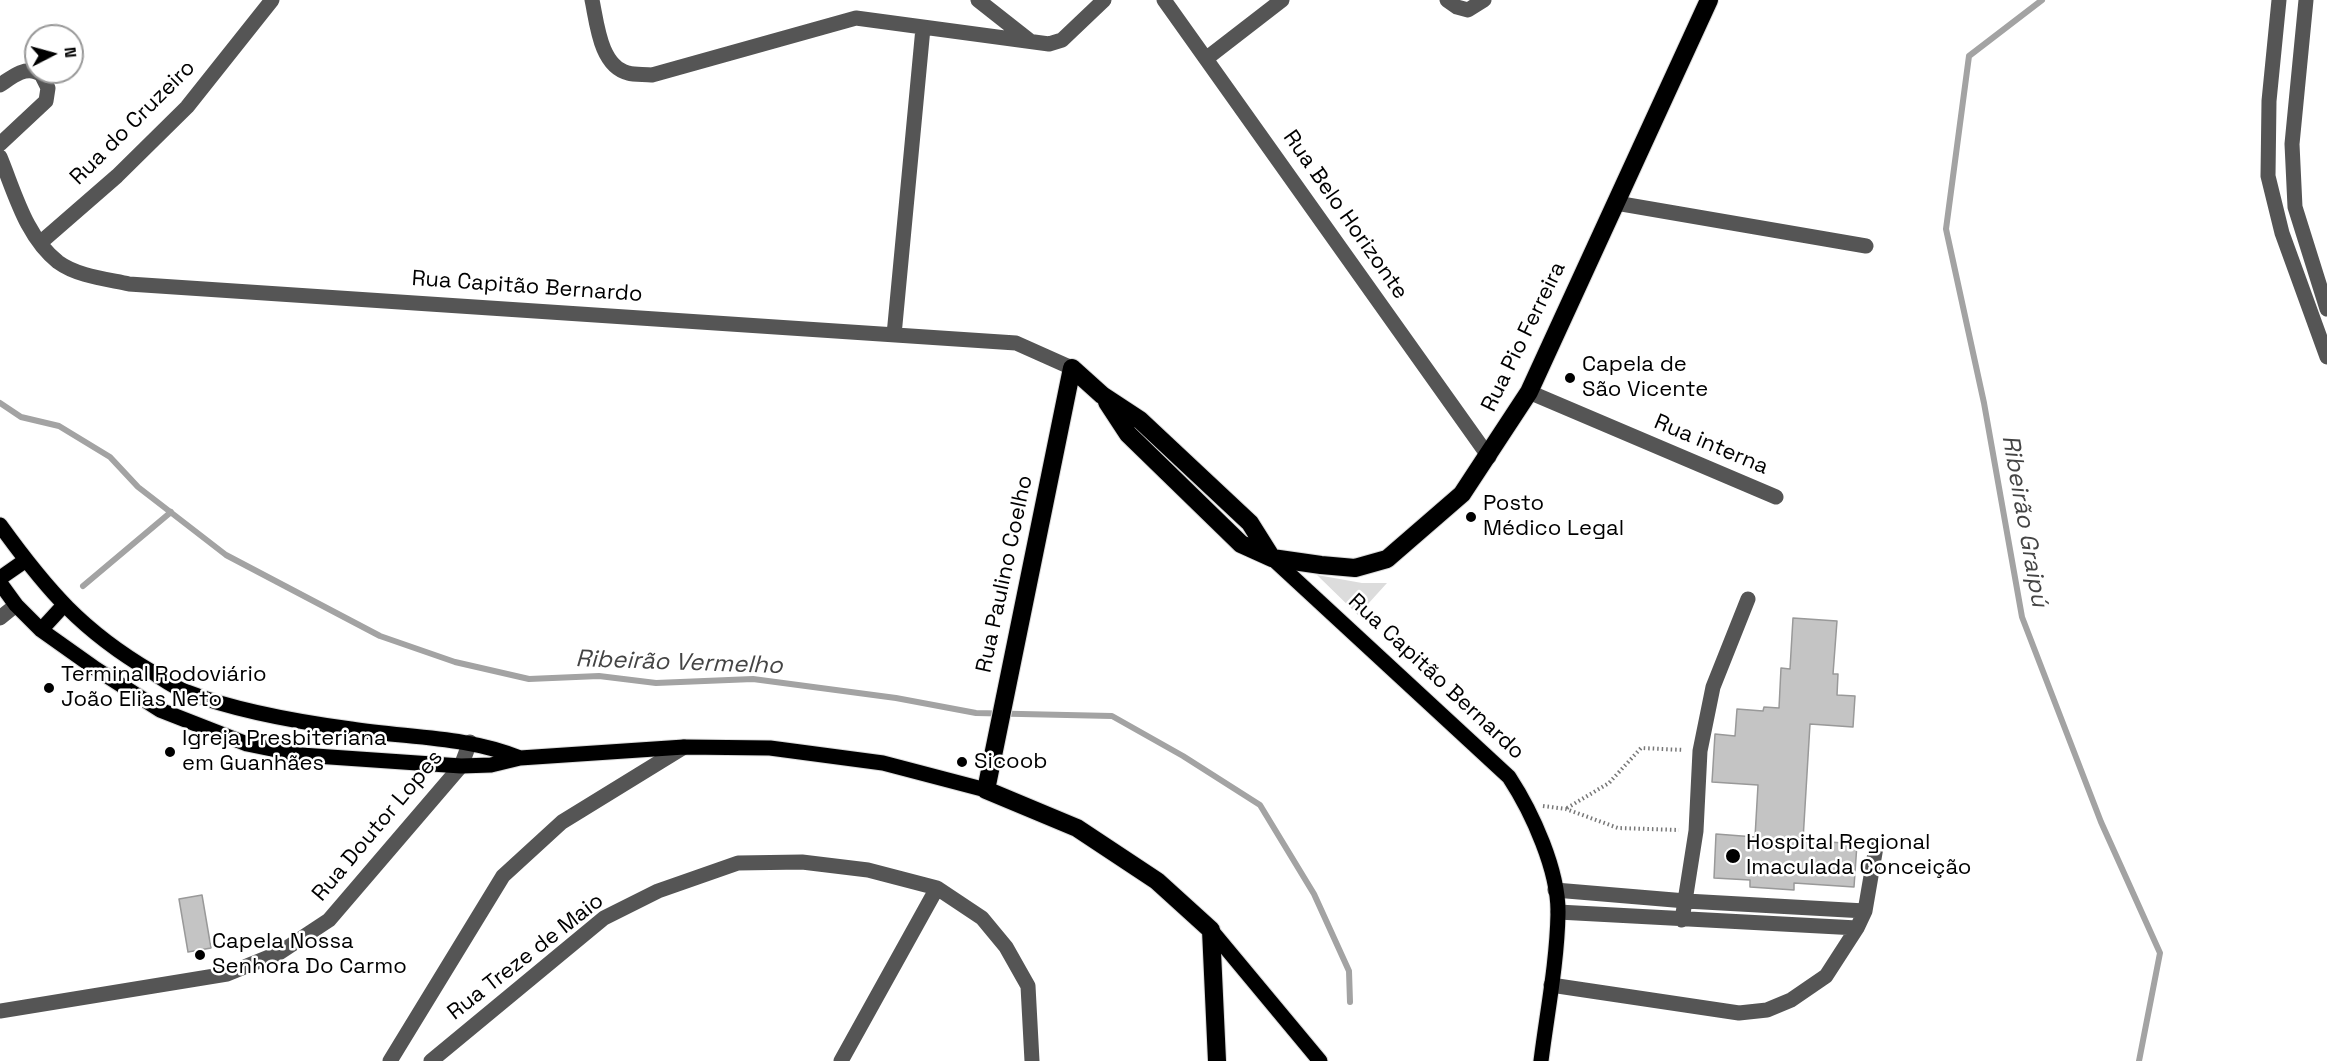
<!DOCTYPE html>
<meta charset="utf-8">
<style>
body{margin:0}
#map{position:relative;width:2327px;height:1061px;overflow:hidden;background:#fff;font-family:"Space Grotesk",sans-serif}
canvas{display:block}
.north{position:absolute;left:24px;top:24px;width:60px;height:60px;box-sizing:border-box;background:#fff;border:2px solid #999;border-radius:50%;rotate:84deg;font-size:16px;font-weight:700;line-height:24px;text-align:center;color:#000}
.north::after{content:'';display:block;margin:auto;width:21px;height:27px;background:#000;clip-path:polygon(50% 0,100% 100%,50% 72%,0 100%)}
</style>
<div id="map">
<canvas width="2327" height="1061"></canvas>
<div class="north">N</div>
</div>
<script>
const ctx = document.querySelector('canvas').getContext('2d');
ctx.lineJoin = 'round';
function fill(path, color) { ctx.fillStyle = color; ctx.fill(path, 'evenodd'); }
function strokePath(path, color, width, dash) { ctx.strokeStyle = color; ctx.lineWidth = width; ctx.lineCap = dash ? 'butt' : 'round'; ctx.setLineDash(dash || []); ctx.stroke(path); }
function drawText(font, color, halo, rows, align = 'center') {
  ctx.font = font + ' "Space Grotesk",sans-serif'; ctx.lineWidth = 5; ctx.setLineDash([]); ctx.textBaseline = 'middle'; ctx.strokeStyle = halo; ctx.fillStyle = color; for (const [text, x, y, turn = 0] of rows) {
    ctx.save(); ctx.translate(x, y); ctx.rotate((+turn || 0) * Math.PI / 180); ctx.textAlign = isNaN(turn) ? turn : align; if (halo) ctx.strokeText(text, 0, 0); ctx.fillText(text, 0, 0); ctx.restore();
  }
}
const green = new Path2D(`
 M 1317,575 L 1362,583 L 1387,583 L 1358,615 Z`);
const stream = new Path2D(`
 M 2042,0 L 1969,56 L 1946,229 L 1984,403 L 2022,617 L 2101,822 L 2160,953 L 2139,1061
 M 0,403 L 21,417 L 59,426 L 110,457 L 138,487 L 226,555 L 380,636 L 455,662 L 529,679 L 599,676 L 656,683 L 753,679 L 896,698 L 976,713 L 1112,716 L 1183,756 L 1260,805 L 1314,894 L 1349,971 L 1350,1002
 M 83,586 L 171,512`);
const building = new Path2D(`
 M 1793,618 L 1837,621 L 1833,674 L 1838,674 L 1837,695 L 1855,696 L 1853,727 L 1810,724 L 1803,840 L 1857,844 L 1854,887 L 1794,883 L 1794,890 L 1750,887 L 1750,880 L 1714,878 L 1716,834 L 1755,837 L 1758,785 L 1712,782 L 1715,734 L 1735,736 L 1737,709 L 1763,711 L 1764,707 L 1779,708 L 1781,668 L 1790,669 Z
 M 202,895 L 211,948 L 188,952 L 179,899 Z`);
const path = new Path2D(`
 M 1543,806 L 1566,809 L 1618,828 L 1679,830
 M 1567,808 L 1609,783 L 1641,748 L 1684,750`);
const minor = new Path2D(`
 M 592,0 C 597,23 600,66 628,73 C 635,75 644,74 652,75 L 856,18 L 1049,44 L 1062,40 L 1104,0
 M 978,0 L 1030,41
 M 1164,0 L 1489,457
 M 1447,0 L 1457,7 L 1468,10 L 1484,0
 M 2279,0 L 2269,101 L 2268,176 L 2282,233 L 2327,357
 M 2306,0 L 2292,144 L 2295,207 L 2327,309
 M 1207,58 L 1282,0
 M 0,85 C 11,78 23,67 36,72
 M 0,144 L 46,101 L 48,88 L 41,74 L 36,72
 M 0,157 C 15,193 26,237 58,262 C 77,276 106,279 129,284 L 1016,343 L 1072,368
 M 1616,203 L 1866,246
 M 40,243 L 117,176 L 187,107 L 272,0
 M 894,335 L 923,28
 M 1529,392 L 1776,497
 M 0,618 L 16,605
 M 1555,890 L 1686,901 L 1865,911
 M 1558,912 L 1857,928
 M 1682,920 L 1696,831 L 1700,751 L 1713,687 L 1748,599
 M 1551,985 L 1739,1013 L 1767,1010 L 1791,1000 L 1826,976 L 1857,928 L 1865,911 L 1876,847
 M 0,1011 L 227,974 L 279,953 L 329,920 L 461,766 L 470,742
 M 390,1061 L 503,876 L 562,822 L 684,747
 M 431,1061 L 604,918 L 658,891 L 738,863 L 802,862 L 868,870 L 937,888 L 982,918 L 1006,947 L 1028,986 L 1032,1061
 M 841,1061 L 937,888`);
const major = new Path2D(`
 M 0,525 C 47,590 82,631 152,672 C 163,679 175,688 187,692 C 236,711 299,722 351,729 C 408,738 466,736 520,758
 M 1272,558 L 1509,777 C 1532,812 1559,871 1558,914 C 1557,963 1547,1013 1541,1061
 M 0,578 L 26,560
 M 0,583 L 16,605 L 41,630 L 96,669 L 160,710 L 247,744 L 301,755 L 461,766 L 491,765 L 520,758 L 684,747 L 770,748 L 883,763 L 986,790
 M 41,630 L 63,606
 M 1211,930 L 1320,1061`);
const highway = new Path2D(`
 M 1107,402 L 1128,434 L 1241,544 L 1272,558 L 1321,565 L 1355,568 L 1387,559 L 1462,494 L 1529,392 L 1709,0
 M 1217,1061 L 1211,930 L 1157,881 L 1077,828 L 986,790 L 1072,368 L 1102,395 L 1140,420 L 1250,523 L 1272,558`);
const markers = [
 [1570,378,6,"#000"],
 [1471,517,6,"#000"],
 [49,688,6,"#000"],
 [170,752,6,"#000"],
 [962,762,6,"#000"],
 [1733,856,8,"#000"],
 [200,955,6,"#000"]
];
const streetNames = [
 ["Rua do Cruzeiro",133,123,-45],
 ["Rua Belo Horizonte",1345,215,55],
 ["Rua Capitão Bernardo",527,287,4],
 ["Rua Pio Ferreira",1524,337,-64],
 ["Rua interna",1711,445,23],
 ["Rua Paulino Coelho",1005,574,-78],
 ["Rua Capitão Bernardo",1436,677,43],
 ["Rua Doutor Lopes",378,826,-50],
 ["Rua Treze de Maio",526,957,-38]
];
const poiNames = [
 ["Capela de",1582,365],
 ["São Vicente",1582,390],
 ["Posto",1483,504],
 ["Médico Legal",1483,529],
 ["Terminal Rodoviário",61,675],
 ["João Elias Neto",61,700],
 ["Igreja Presbiteriana",182,739],
 ["em Guanhães",182,764],
 ["Sicoob",974,762],
 ["Hospital Regional",1746,843],
 ["Imaculada Conceição",1746,868],
 ["Capela Nossa",212,942],
 ["Senhora Do Carmo",212,967]
];
const waterNames = [
 ["Ribeirão Graipú",2024,521,80],
 ["Ribeirão Vermelho",679,663,2]
];
fill(green, '#dcdcdc');
strokePath(stream, '#a3a3a3', 6);
fill(building, '#c4c4c4');
strokePath(building, '#999', 1.5);
strokePath(major, '#dbdbdb', 17);
strokePath(highway, '#dbdbdb', 20);
strokePath(path, '#777', 4, [1.5, 3]);
strokePath(minor, '#555', 15);
strokePath(major, '#000', 15);
strokePath(highway, '#000', 18);
for (const [x, y, r, color] of markers) { const dot = new Path2D(); dot.arc(x, y, r, 0, 2 * Math.PI); ctx.fillStyle = color; ctx.fill(dot); strokePath(dot, '#fff', 2); }
drawText('22px', '#000', '#fff', streetNames);
drawText('22px', '#000', '#fff', poiNames, 'left');
drawText('italic 24px', '#444', '#fff', waterNames);
</script>
